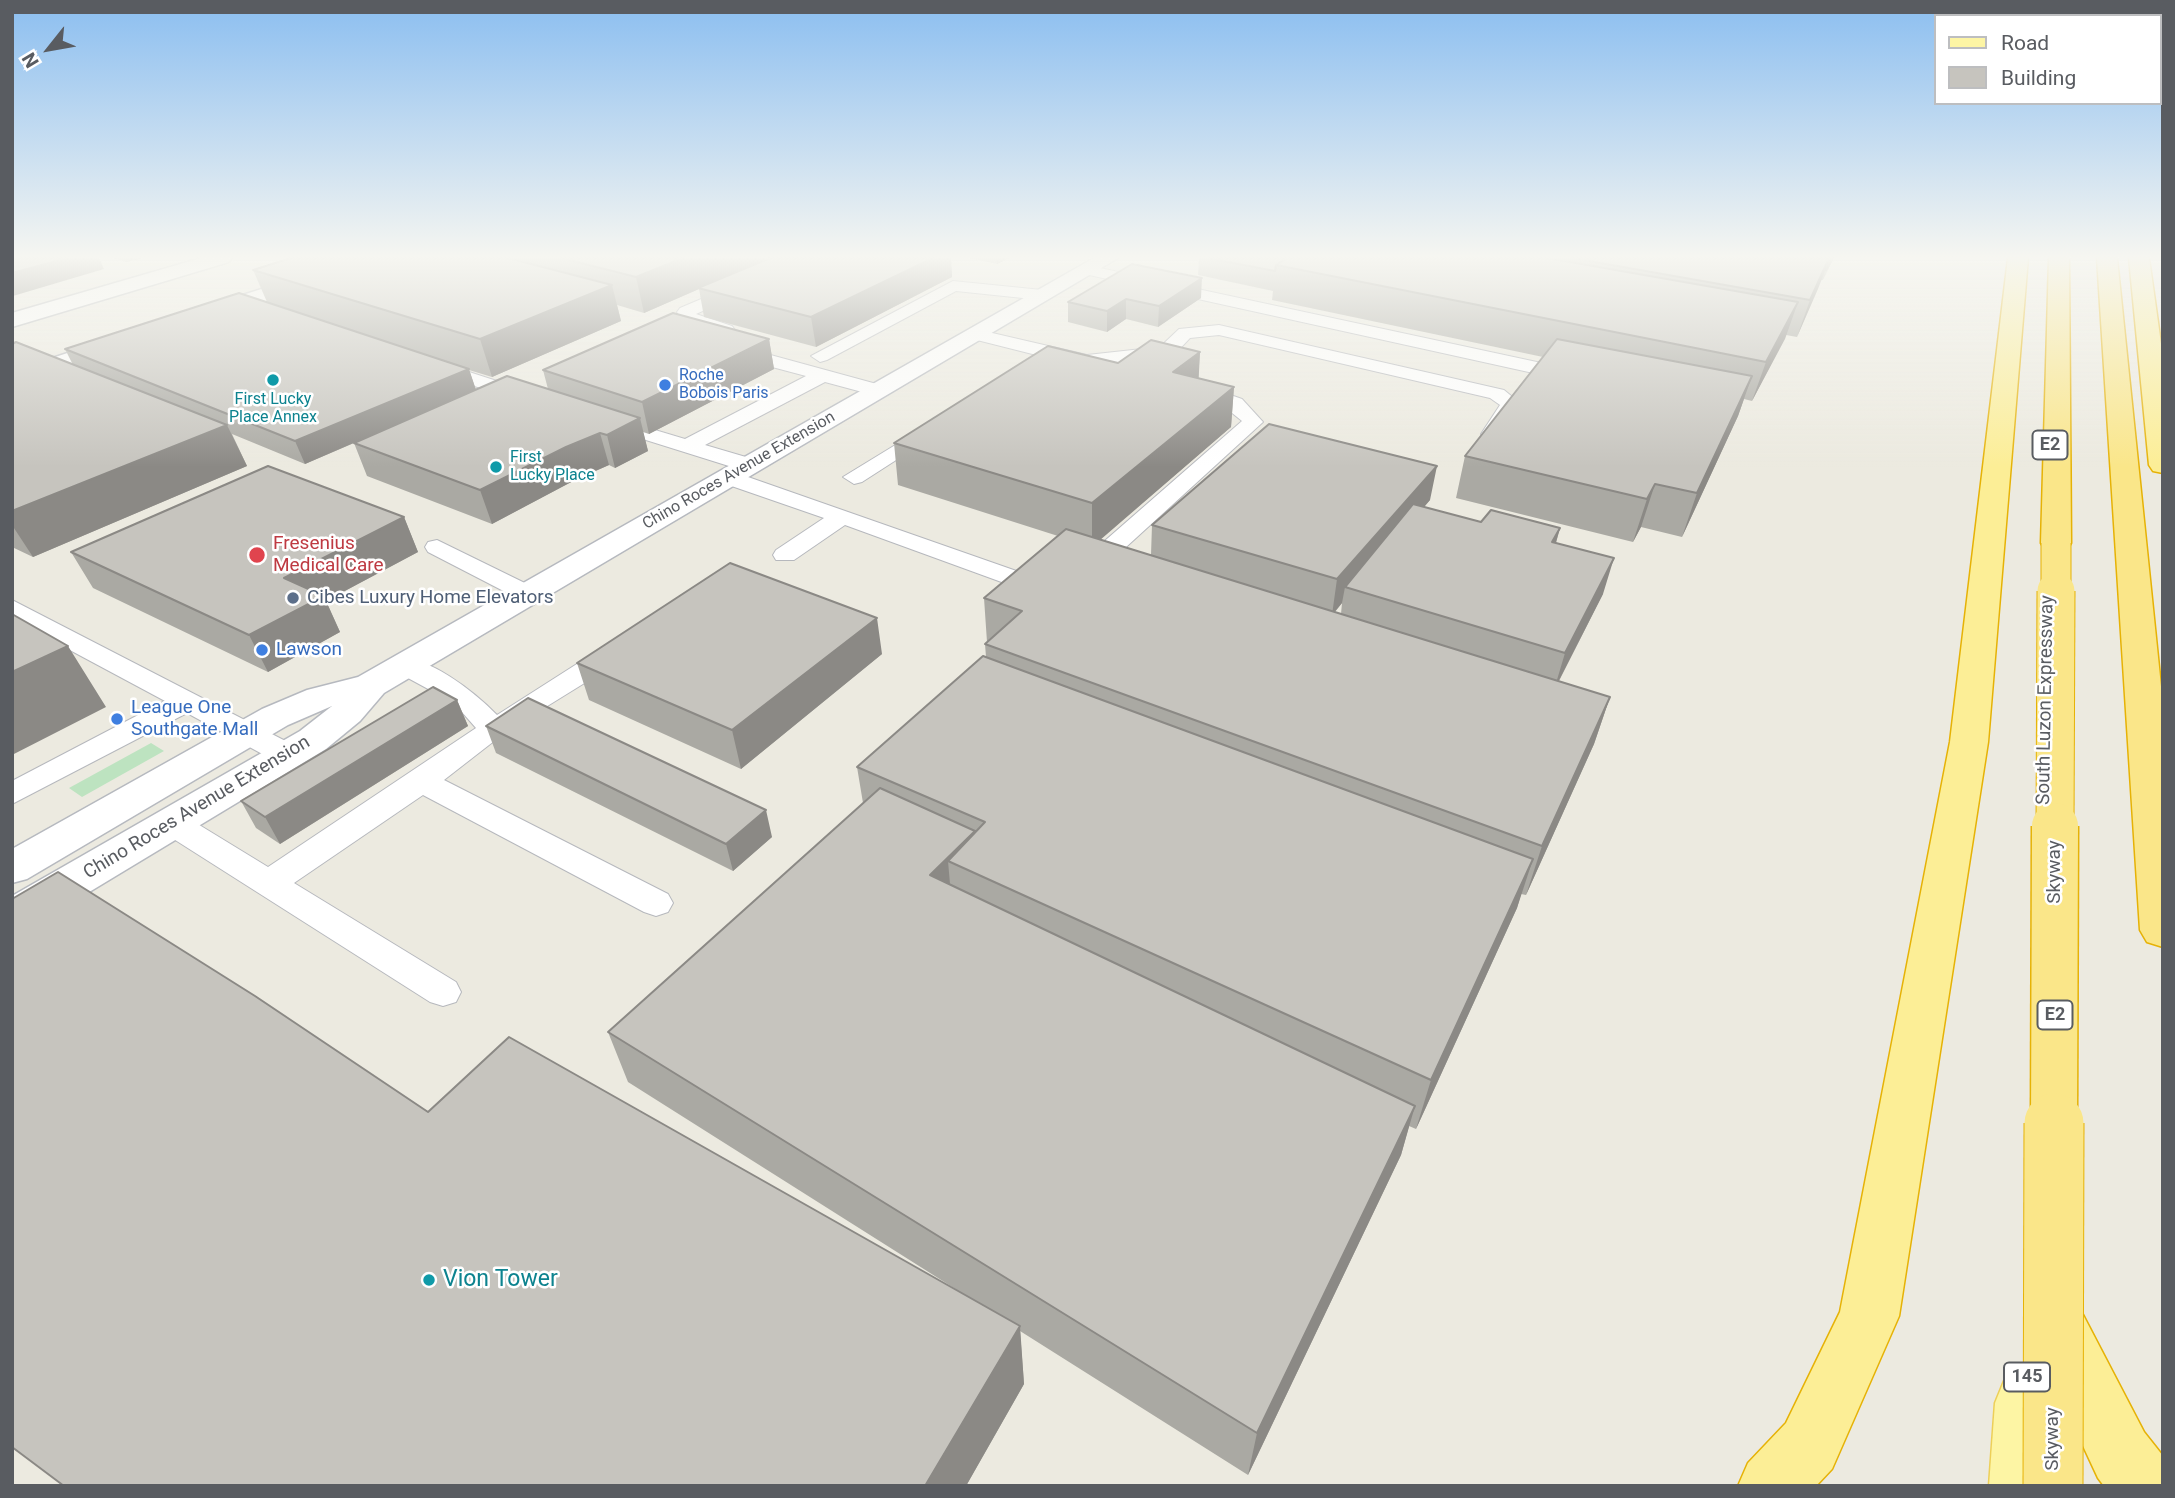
<!DOCTYPE html>
<style>
body{margin:0}
#map{position:relative;width:2175px;height:1498px;overflow:hidden;background:#eceae0;font-family:Roboto,sans-serif}
canvas{display:block}
.frame{position:absolute;inset:0;border:14px solid #595c61;pointer-events:none}
.legend{position:absolute;left:1934px;top:14px;width:228px;height:91px;box-sizing:border-box;background:#fff;border:2px solid #bdbec0;margin:0;padding:9px 12px;list-style:none;font-size:21px;color:#595c61}
.legend li{display:flex;align-items:center;gap:14px;height:35px}
.legend b{width:35px;border:2px solid #bdbec0}
.north{position:absolute;left:14px;top:14px;width:70px;height:70px;-webkit-text-stroke:5px #fff;paint-order:stroke;rotate:239deg;font-size:19px;font-weight:700;line-height:28px;text-align:center;color:#595c61}
.north::after{content:'';display:block;margin:auto;width:24px;height:32px;background:#595c61;clip-path:polygon(50% 0,100% 100%,50% 72%,0 100%)}
</style>
<div id="map">
<canvas width="2175" height="1498"></canvas>
<div class="frame"></div>
<ul class="legend">
<li><b style="height:9px;background:#fdf5a4"></b>Road</li>
<li><b style="height:19px;background:#c6c4be"></b>Building</li>
</ul>
<div class="north">N</div>
</div>
<script>
const ctx = document.querySelector('canvas').getContext('2d');
ctx.lineJoin = 'round';
function fill(path, color) { ctx.fillStyle = color; ctx.fill(path, 'evenodd'); }
function strokePath(path, color, width, dash) { ctx.strokeStyle = color; ctx.lineWidth = width; ctx.lineCap = dash ? 'butt' : 'round'; ctx.setLineDash(dash || []); ctx.stroke(path); }
function drawText(font, color, halo, rows, align = 'center') {
  ctx.font = font + ' Roboto,sans-serif'; ctx.lineWidth = 5; ctx.setLineDash([]); ctx.textBaseline = 'middle'; ctx.strokeStyle = halo; ctx.fillStyle = color; for (const [text, x, y, turn = 0] of rows) {
    ctx.save(); ctx.translate(x, y); ctx.rotate((+turn || 0) * Math.PI / 180); ctx.textAlign = isNaN(turn) ? turn : align; if (halo) ctx.strokeText(text, 0, 0); ctx.fillText(text, 0, 0); ctx.restore();
  }
}
const green = new Path2D(`
 M 151,743 L 164,751 L 82,797 L 69,788 Z`);
const service = new Path2D(`
 M 1086,265 L 1574,370 L 1584,376 L 1574,382 L 1080,273 L 1080,267 Z
 M 953,281 L 1042,290 L 1050,295 L 1042,300 L 956,291 L 827,360 L 820,362 L 811,356 Z
 M 739,283 L 747,288 L 745,292 L 696,314 L 732,326 L 735,330 L 732,334 L 726,335 L 683,322 L 677,312 L 680,308 Z
 M 1219,325 L 1504,390 L 1521,404 L 1498,438 L 1491,440 L 1481,434 L 1500,405 L 1490,398 L 1219,335 L 1190,338 L 1173,356 L 1166,358 L 1084,367 L 969,338 L 966,334 L 975,329 L 1087,355 L 1160,347 L 1179,329 Z
 M 734,345 L 884,386 L 887,390 L 877,396 L 825,382 L 705,445 L 756,460 L 759,465 L 748,472 L 598,425 L 595,421 L 605,415 L 685,439 L 806,376 L 727,355 L 725,351 Z
 M 435,361 L 534,393 L 537,397 L 527,403 L 428,371 L 426,367 L 428,363 Z
 M 1196,383 L 1242,399 L 1263,422 L 1102,569 L 1084,569 L 1081,564 L 1084,559 L 1242,421 L 1221,404 L 1189,393 L 1186,389 Z
 M 928,425 L 935,427 L 938,431 L 935,435 L 862,482 L 854,484 L 843,477 Z
 M 728,470 L 1025,574 L 1028,579 L 1025,584 L 1007,584 L 845,525 L 794,560 L 776,560 L 773,555 L 776,550 L 824,518 L 720,482 L 717,477 Z
 M 437,540 L 537,589 L 541,594 L 537,599 L 519,599 L 428,552 L 425,547 L 428,542 Z
 M 12,600 L 299,748 L 303,755 L 299,762 L 288,765 L 277,762 L 187,713 L 12,804 L 12,781 L 165,701 L 12,619 Z
 M 615,644 L 625,646 L 629,652 L 625,658 L 507,731 L 444,780 L 668,894 L 673,903 L 668,912 L 656,916 L 644,912 L 423,795 L 294,883 L 456,982 L 461,992 L 456,1002 L 443,1006 L 430,1002 L 161,831 L 156,823 L 161,815 L 172,812 L 183,815 L 268,867 L 476,728 L 454,703 L 395,671 L 391,665 L 395,659 C 425,652 477,694 497,715 L 605,646 Z`);
const minor = new Path2D(`
 M 358,258 L 388,258 L 385,262 L 215,319 L 199,319 L 196,314 L 199,309 Z
 M 120,336 L 128,338 L 132,343 L 128,348 L 12,386 L 12,371 Z`);
const tertiary = new Path2D(`
 M 201,258 L 232,258 L 229,262 L 12,327 L 12,313 Z`);
const secondary = new Path2D(`
 M 1094,258 L 1118,258 L 384,693 L 360,721 L 326,749 L 28,929 L 12,934 L 12,896 L 300,731 L 332,706 L 288,725 L 27,879 L 12,883 L 12,849 L 262,709 L 307,690 L 358,677 Z`);
const primary = new Path2D(`
 M 2026,1372 L 2048,1381 L 2057,1403 L 2055,1486 L 1989,1486 L 1995,1403 L 2004,1381 Z`);
const trunk = new Path2D(`
 M 2008,258 L 2028,258 L 1988,742 L 1899,1316 L 1832,1469 L 1816,1486 L 1738,1486 L 1748,1463 L 1786,1423 L 1840,1312 L 1950,742 Z
 M 2129,258 L 2149,258 L 2163,358 L 2163,473 L 2153,471 L 2149,465 Z
 M 2060,1302 L 2081,1311 L 2144,1432 L 2163,1456 L 2163,1486 L 2104,1486 L 2098,1478 L 2030,1332 L 2039,1311 Z`);
const motorway = new Path2D(`
 M 2049,258 L 2069,258 L 2071,543 L 2067,550 L 2056,552 L 2045,550 L 2041,543 Z
 M 2097,258 L 2117,258 L 2163,706 L 2163,947 L 2147,942 L 2140,930 Z`);
const motorwayBridgeFar3 = new Path2D(`
 M 2056,592 L 2056,543`);
const motorwayBridgeFar2 = new Path2D(`
 M 2055,828 L 2056,591`);
const motorwayBridgeFar1 = new Path2D(`
 M 2054,1124 L 2055,826`);
const motorwayBridge = new Path2D(`
 M 2053,1486 L 2054,1123`);
const wall = new Path2D(`
 M 113,258 L 142,258 L 126,262 Z
 M 291,258 L 951,258 L 952,277 L 816,347 L 704,317 L 699,289 L 644,313 L 617,305 L 621,321 L 492,377 L 469,370 L 476,390 L 548,389 L 543,370 L 769,339 L 774,369 L 649,434 L 643,432 L 648,451 L 615,468 L 609,465 L 575,480 L 492,524 L 367,476 L 354,443 L 305,464 L 232,434 L 247,466 L 33,557 L 12,547 L 12,344 L 73,365 L 65,349 L 267,302 L 253,270 Z
 M 969,258 L 1009,258 L 997,264 Z
 M 1199,258 L 1834,258 L 1823,280 L 1821,280 L 1797,337 L 1786,335 L 1752,401 L 1744,399 L 1738,416 L 1682,537 L 1641,527 L 1633,542 L 1456,498 L 1465,456 L 1543,357 L 1272,300 L 1273,291 L 1198,275 Z
 M 1132,264 L 1201,298 L 1158,327 L 1126,319 L 1107,332 L 1068,322 L 1068,302 Z
 M 1200,352 L 1198,379 L 1234,387 L 1231,427 L 1100,539 L 1151,555 L 1152,525 L 1430,500 L 1424,507 L 1481,522 L 1560,528 L 1556,543 L 1603,594 L 1559,681 L 1610,697 L 1594,744 L 1526,895 L 1521,894 L 1517,908 L 1416,1129 L 1409,1126 L 1401,1155 L 1248,1475 L 1020,1331 L 1024,1384 L 966,1486 L 64,1486 L 428,1112 L 957,1290 L 628,1082 L 608,1032 L 863,803 L 857,767 L 986,657 L 985,644 L 987,642 L 984,598 L 1058,536 L 898,485 L 894,443 L 1118,363 ZM 1342,603 L 1341,614 L 1335,612 Z
 M 404,517 L 418,552 L 326,601 L 340,632 L 268,672 L 93,588 L 71,552 Z
 M 882,654 L 741,769 L 589,700 L 577,663 Z
 M 457,700 L 468,726 L 280,844 L 256,828 L 241,801 Z
 M 486,726 L 772,837 L 733,871 L 496,753 Z`);
const shadedWall = new Path2D(`
 M 68,258 L 99,258 L 104,269 L 13,296 L 12,273 Z
 M 124,258 L 142,258 L 126,262 Z
 M 683,258 L 770,258 L 644,313 L 636,277 Z
 M 933,258 L 951,258 L 952,277 L 816,347 L 811,317 Z
 M 997,258 L 1009,258 L 997,264 Z
 M 1830,258 L 1818,289 L 1797,337 L 1810,300 Z
 M 1202,278 L 1201,298 L 1158,327 L 1159,306 Z
 M 612,285 L 621,321 L 492,377 L 480,339 Z
 M 1126,299 L 1126,319 L 1107,332 L 1107,311 Z
 M 1798,302 L 1785,339 L 1752,401 L 1766,362 Z
 M 769,339 L 774,369 L 649,434 L 642,402 Z
 M 1200,352 L 1198,391 L 1173,372 Z
 M 469,369 L 476,390 L 305,464 L 295,441 Z
 M 1752,376 L 1738,416 L 1682,537 L 1697,493 Z
 M 1234,387 L 1231,427 L 1092,547 L 1092,503 Z
 M 640,418 L 648,451 L 615,468 L 607,435 Z
 M 227,425 L 247,466 L 33,557 L 12,525 L 12,511 Z
 M 600,433 L 609,465 L 575,480 L 492,524 L 480,490 L 566,447 Z
 M 1437,466 L 1430,500 L 1354,589 L 1345,587 L 1342,603 L 1332,615 L 1337,579 Z
 M 1655,484 L 1641,527 L 1633,542 L 1647,499 Z
 M 404,517 L 418,552 L 326,601 L 340,632 L 268,672 L 249,635 L 284,578 Z
 M 1560,528 L 1550,563 L 1552,542 Z
 M 1614,558 L 1603,594 L 1554,690 L 1565,653 Z
 M 877,618 L 882,654 L 741,769 L 732,730 Z
 M 68,646 L 106,707 L 12,755 L 12,672 Z
 M 1610,697 L 1594,744 L 1526,895 L 1542,846 Z
 M 457,700 L 468,726 L 280,844 L 265,817 Z
 M 766,810 L 772,837 L 733,871 L 726,844 Z
 M 975,831 L 978,875 L 948,861 L 952,907 L 930,875 Z
 M 1533,859 L 1517,908 L 1416,1129 L 1431,1080 Z
 M 1415,1106 L 1401,1155 L 1248,1475 L 1257,1433 Z
 M 1020,1326 L 1024,1384 L 966,1486 L 925,1486 Z`);
const building = new Path2D(`
 M 12,258 L 68,258 L 12,273 Z
 M 291,258 L 508,258 L 612,285 L 480,339 L 253,270 Z
 M 561,258 L 683,258 L 636,277 Z
 M 770,258 L 933,258 L 811,317 L 698,288 Z
 M 1207,258 L 1287,258 L 1276,265 L 1275,271 Z
 M 1287,258 L 1547,258 L 1798,302 L 1766,362 L 1276,265 Z
 M 1572,258 L 1829,258 L 1810,300 Z
 M 1830,258 L 1833,258 L 1826,270 L 1825,270 Z
 M 1132,264 L 1202,278 L 1159,306 L 1126,299 L 1107,311 L 1068,302 Z
 M 239,293 L 469,369 L 295,441 L 65,349 Z
 M 673,313 L 769,339 L 642,402 L 543,370 Z
 M 1557,339 L 1752,376 L 1697,493 L 1655,484 L 1647,499 L 1465,456 Z
 M 1151,340 L 1200,352 L 1173,372 L 1234,387 L 1092,503 L 894,443 L 1048,346 L 1118,363 Z
 M 16,342 L 227,425 L 12,511 L 12,344 Z
 M 507,376 L 640,418 L 607,435 L 600,433 L 566,447 L 480,490 L 354,443 Z
 M 1269,424 L 1437,466 L 1337,579 L 1152,525 Z
 M 268,466 L 404,517 L 284,578 L 324,596 L 249,635 L 71,552 Z
 M 1413,504 L 1481,522 L 1491,510 L 1560,528 L 1552,542 L 1614,558 L 1565,653 L 1345,587 Z
 M 1066,529 L 1610,697 L 1542,846 L 985,644 L 1022,611 L 984,598 Z
 M 730,563 L 877,618 L 732,730 L 577,663 Z
 M 12,614 L 68,646 L 12,672 Z
 M 983,656 L 1533,859 L 1431,1080 L 948,861 L 985,822 L 857,767 Z
 M 433,687 L 457,700 L 265,817 L 241,801 Z
 M 528,698 L 766,810 L 726,844 L 486,726 Z
 M 880,788 L 975,831 L 930,875 L 1415,1106 L 1257,1433 L 608,1032 Z
 M 58,872 L 255,996 L 428,1112 L 509,1037 L 1020,1326 L 925,1486 L 64,1486 L 12,1447 L 12,899 Z`);
const markers = [
 [273,380,7,"#0f9aa8"],
 [665,385,7,"#3f7fe0"],
 [496,467,7,"#0f9aa8"],
 [257,555,9,"#e0444e"],
 [293,598,7,"#5c6f8a"],
 [262,650,7,"#3f7fe0"],
 [117,719,7,"#3f7fe0"],
 [429,1280,7,"#0f9aa8"]
];
const farShopnames = [
 ["Roche",679,376],
 ["Bobois Paris",679,394]
];
const farCulturenames = [
 ["First Lucky",273,400],
 ["Place Annex",273,418],
 ["First",510,458,"left"],
 ["Lucky Place",510,476,"left"]
];
const farStreetnames = [
 ["Chino Roces Avenue Extension",739,471,-30]
];
const shields = [
 [2050,445,35],
 [2055,1015,35],
 [2027,1377,46]
];
const shieldNames = [
 ["E2",2050,445],
 ["E2",2055,1015],
 ["145",2027,1377]
];
const healthNames = [
 ["Fresenius",273,544],
 ["Medical Care",273,566]
];
const serviceNames = [
 ["Cibes Luxury Home Elevators",307,598]
];
const shopNames = [
 ["Lawson",276,650],
 ["League One",131,708],
 ["Southgate Mall",131,730]
];
const streetNames = [
 ["South Luzon Expressway",2046,700,-89],
 ["Chino Roces Avenue Extension",197,808,-31],
 ["Skyway",2055,872,-90],
 ["Skyway",2053,1439,-90]
];
const nearCulturenames = [
 ["Vion Tower",443,1280]
];
fill(green, '#bde3c0');
strokePath(service, '#b6b8bd', 2);
strokePath(minor, '#b6b8bd', 3);
strokePath(tertiary, '#b6b8bd', 3);
strokePath(secondary, '#b6b9bf', 3);
strokePath(primary, '#edcf58', 3);
strokePath(trunk, '#e6b206', 3);
strokePath(motorway, '#e6b206', 3);
fill(service, '#fff');
fill(minor, '#fff');
fill(tertiary, '#fff');
fill(secondary, '#fff');
fill(primary, '#fdf5a4');
fill(trunk, '#fcee96');
fill(motorway, '#fae689');
strokePath(motorwayBridgeFar3, '#e6b206', 31, []);
strokePath(motorwayBridgeFar2, '#e6b206', 39, []);
strokePath(motorwayBridgeFar1, '#e6b206', 49, []);
strokePath(motorwayBridge, '#e6b206', 61, []);
strokePath(motorwayBridgeFar3, '#fae689', 29);
strokePath(motorwayBridgeFar2, '#fae689', 37);
strokePath(motorwayBridgeFar1, '#fae689', 46);
strokePath(motorwayBridge, '#fae689', 59);
fill(wall, '#aaa9a3');
fill(shadedWall, '#8b8985');
fill(building, '#c6c4be');
strokePath(building, '#8b8985', 2);
const sky = ctx.createLinearGradient(0, 0, 0, 467);
sky.addColorStop(0, '#8bbef0');
sky.addColorStop(0.55, '#f6f6f1');
sky.addColorStop(1, '#f6f6f100');
ctx.fillStyle = sky;
ctx.fillRect(0, 0, 2175, 467);
for (const [x, y, r, color] of markers) { const dot = new Path2D(); dot.arc(x, y, r, 0, 2 * Math.PI); ctx.fillStyle = color; ctx.fill(dot); strokePath(dot, '#fff', 2.5); }
drawText('16px', '#366cbe', '#fff', farShopnames, 'left');
drawText('16px', '#0d838f', '#fff', farCulturenames);
drawText('16px', '#595c61', '#fff', farStreetnames);
for (const [x, y, w] of shields) { const box = new Path2D(); box.roundRect(x - w / 2, y - 14.5, w, 29, 5); ctx.fillStyle = '#fff'; ctx.fill(box); strokePath(box, '#595c61', 2); }
drawText('bold 18px', '#595c61', null, shieldNames);
drawText('19px', '#be3a42', '#fff', healthNames, 'left');
drawText('19px', '#4e5e75', '#fff', serviceNames, 'left');
drawText('19px', '#366cbe', '#fff', shopNames, 'left');
drawText('19px', '#595c61', '#fff', streetNames);
drawText('23px', '#0d838f', '#fff', nearCulturenames, 'left');
</script>
